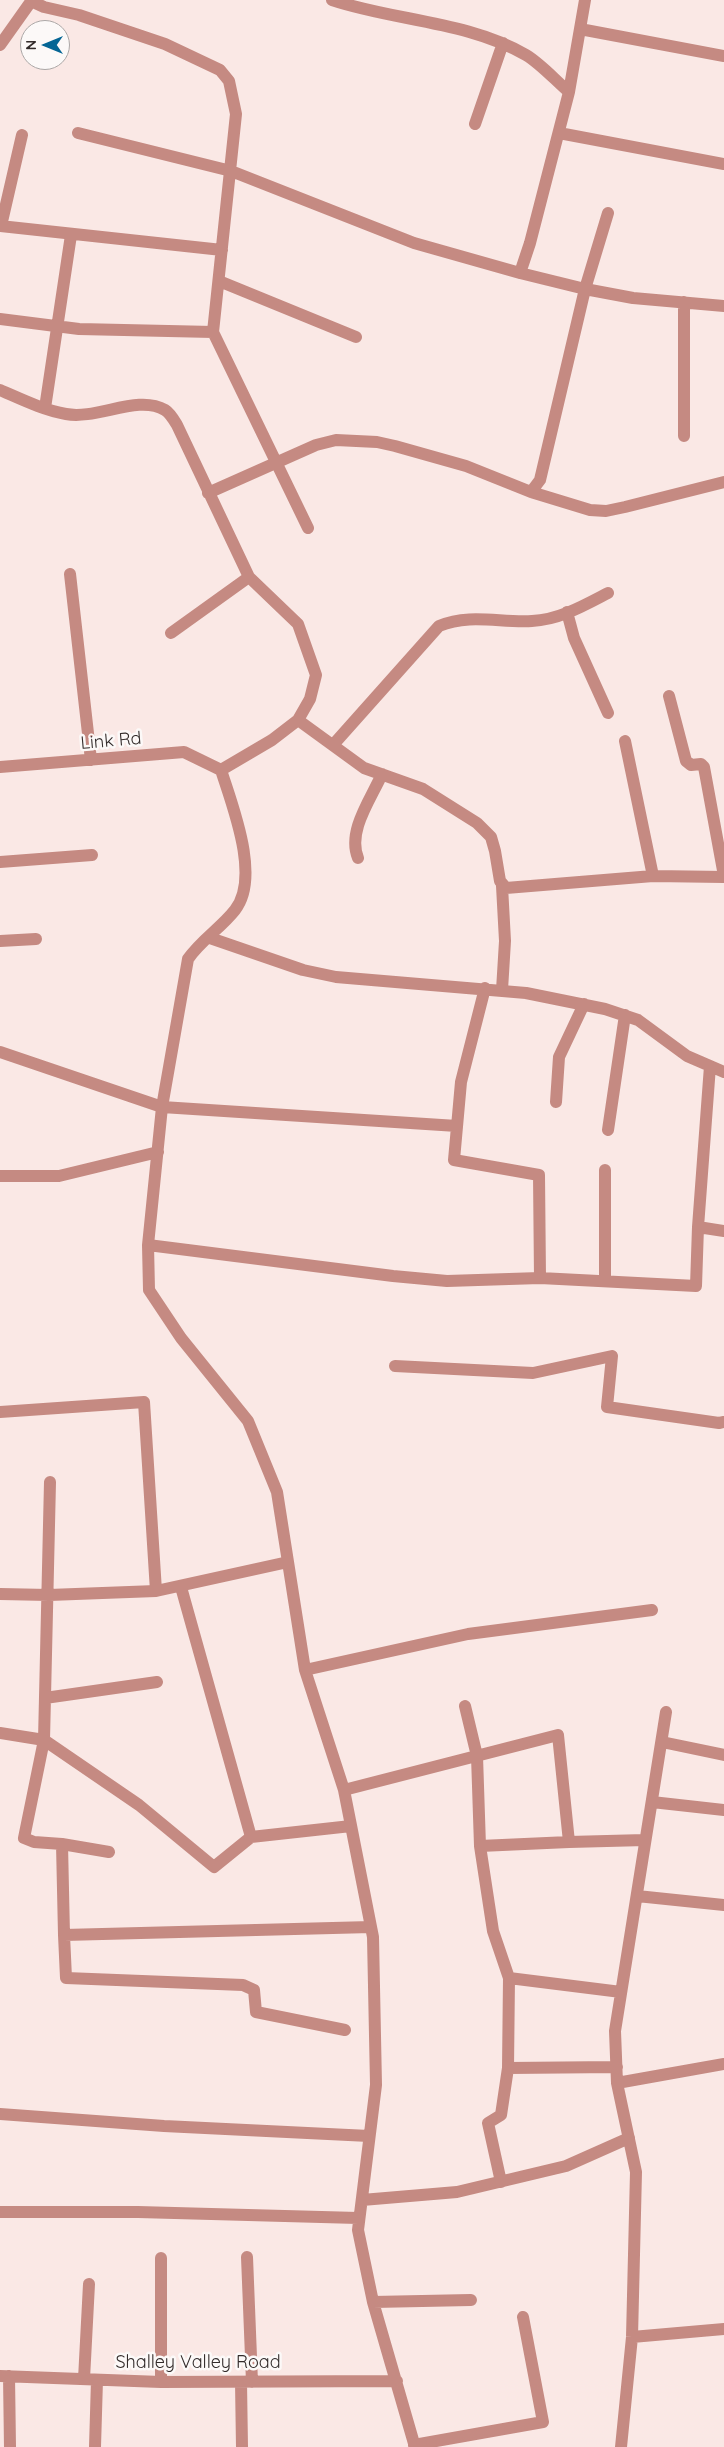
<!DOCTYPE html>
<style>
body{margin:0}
#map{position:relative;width:724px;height:2447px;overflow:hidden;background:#fae8e5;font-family:Quicksand,sans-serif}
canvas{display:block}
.north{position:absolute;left:20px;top:20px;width:50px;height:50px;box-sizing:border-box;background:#fcf9f8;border:1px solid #aba7a6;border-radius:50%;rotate:270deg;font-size:14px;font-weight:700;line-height:20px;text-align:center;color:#322b2a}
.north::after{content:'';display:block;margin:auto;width:18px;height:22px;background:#056695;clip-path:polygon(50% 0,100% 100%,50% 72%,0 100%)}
</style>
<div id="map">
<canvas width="724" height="2447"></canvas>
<div class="north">N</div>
</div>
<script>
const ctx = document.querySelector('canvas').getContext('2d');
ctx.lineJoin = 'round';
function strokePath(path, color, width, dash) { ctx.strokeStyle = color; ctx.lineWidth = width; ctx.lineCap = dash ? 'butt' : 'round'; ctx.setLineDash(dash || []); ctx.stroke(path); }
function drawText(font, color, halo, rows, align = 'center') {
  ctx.font = font + ' Quicksand,sans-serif'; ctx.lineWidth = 5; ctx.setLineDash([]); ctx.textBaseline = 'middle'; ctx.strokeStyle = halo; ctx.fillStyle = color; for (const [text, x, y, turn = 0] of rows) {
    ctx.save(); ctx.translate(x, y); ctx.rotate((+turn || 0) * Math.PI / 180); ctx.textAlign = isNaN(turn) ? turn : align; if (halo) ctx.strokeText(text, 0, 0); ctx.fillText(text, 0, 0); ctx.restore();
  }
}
const minor = new Path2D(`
 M 332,0 C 395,21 467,21 526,55 C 541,64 555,80 569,92
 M 31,1 L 44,7 L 79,15 L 165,44 L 220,70 L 229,81 L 236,114 L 213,332 L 308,528
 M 580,29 L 724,56
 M 0,45 L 32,0
 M 475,124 L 503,43
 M 78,133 L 231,171 L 414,243 L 520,273 L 585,289 L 633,298 L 724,306
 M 559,133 L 724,164
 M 0,226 L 222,250
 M 1,226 L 22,135
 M 520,273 L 530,243 L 569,92 L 585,0
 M 219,281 L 356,337
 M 684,302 L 684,436
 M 0,319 L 79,329 L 213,332
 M 0,390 C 21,399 43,410 66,414 C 97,420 138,394 165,410 C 170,413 174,420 177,425 L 249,577 L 298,624 L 316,675 L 310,699 L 298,720 L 272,740 L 221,770 C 232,805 261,877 235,910 C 221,928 201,940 188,959 L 162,1107 L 148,1245 L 149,1290 L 181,1338 L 248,1421 L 277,1492 L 305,1670 L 344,1790 L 373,1937 L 376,2085 L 358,2230 L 373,2302 L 415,2447
 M 45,408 L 71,235
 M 531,492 L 540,480 L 585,289 L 608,213
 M 208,493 L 316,445 L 336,440 L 377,442 L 395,446 L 466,466 L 531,492 L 590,510 L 606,511 L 625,507 L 724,482
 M 70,574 L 91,760
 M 567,612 L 574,638 L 608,713
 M 171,633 L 249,577
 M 669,696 L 686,761 L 691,765 L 701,764 L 704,767 L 724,876
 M 298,720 L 364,768 L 423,789 L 477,823 L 491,837 L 495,851 L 500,881 L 506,888 L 653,876 L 724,877
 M 625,741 L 653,876
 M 333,745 L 439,626 C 470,613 500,623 532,621 C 559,620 585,605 608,593
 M 0,767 L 184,752 L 221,770
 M 358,858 C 347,831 371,799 382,774
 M 0,862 L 92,855
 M 502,886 L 505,941 L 502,990
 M 210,938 L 303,970 L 336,977 L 526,993 L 605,1009 L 638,1020 L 687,1056 L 724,1072
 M 0,941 L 36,939
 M 0,1052 L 162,1107 L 457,1126
 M 710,1066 L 698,1227 L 724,1231
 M 556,1102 L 559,1057 L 584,1004
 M 608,1130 L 625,1015
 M 605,1170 L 605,1280
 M 0,1176 L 59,1176 L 158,1152
 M 148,1245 L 393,1276 L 447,1281 L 540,1278 L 539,1175 L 454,1160 L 461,1082 L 485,988
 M 540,1278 L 696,1286 L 698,1227
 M 395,1366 L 533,1373 L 612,1356 L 607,1407 L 719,1423 L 724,1422
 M 0,1412 L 144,1402 L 156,1591
 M 50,1482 L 44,1740 L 24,1838 L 34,1842 L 62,1844 L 109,1852
 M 0,1594 L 49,1595 L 156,1591 L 288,1562
 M 305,1670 L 468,1634 L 652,1610
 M 45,1698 L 157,1682
 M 465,1706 L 477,1756 L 480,1846 L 569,1842
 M 0,1733 L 44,1740 L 139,1805 L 214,1867 L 251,1837 L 181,1587
 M 662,1742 L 724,1755
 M 344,1790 L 558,1735 L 569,1842 L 645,1840
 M 652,1802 L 724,1810
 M 251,1837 L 351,1826
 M 62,1844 L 64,1935 L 371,1927
 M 480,1846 L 493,1931 L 509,1978 L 621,1992
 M 637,1896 L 724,1905
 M 64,1935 L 66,1978 L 243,1985 L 254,1990 L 256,2012 L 345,2030
 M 508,2068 L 617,2067
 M 617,2083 L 724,2064
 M 0,2114 L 164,2126 L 369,2136
 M 501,2182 L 488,2123 L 501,2115 L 508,2068 L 509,1978
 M 362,2200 L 457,2192 L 566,2166 L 629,2138
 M 0,2212 L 138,2212 L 358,2218
 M 247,2257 L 252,2382
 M 161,2258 L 161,2382
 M 373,2302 L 471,2300
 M 632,2337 L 724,2329
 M 0,2376 L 161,2382 L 397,2381
 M 9,2376 L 10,2447
 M 84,2379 L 89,2284
 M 241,2382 L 242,2447
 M 414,2445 L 543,2422 L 523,2317
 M 95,2447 L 97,2380
 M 621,2447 L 632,2337 L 636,2172 L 617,2083 L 615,2031 L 666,1712`);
const streetNames = [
 ["Link Rd",111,741,-5],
 ["Shalley Valley Road",198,2363]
];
strokePath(minor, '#c58a82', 12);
drawText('18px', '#322b2a', '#fcf9f8', streetNames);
</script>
